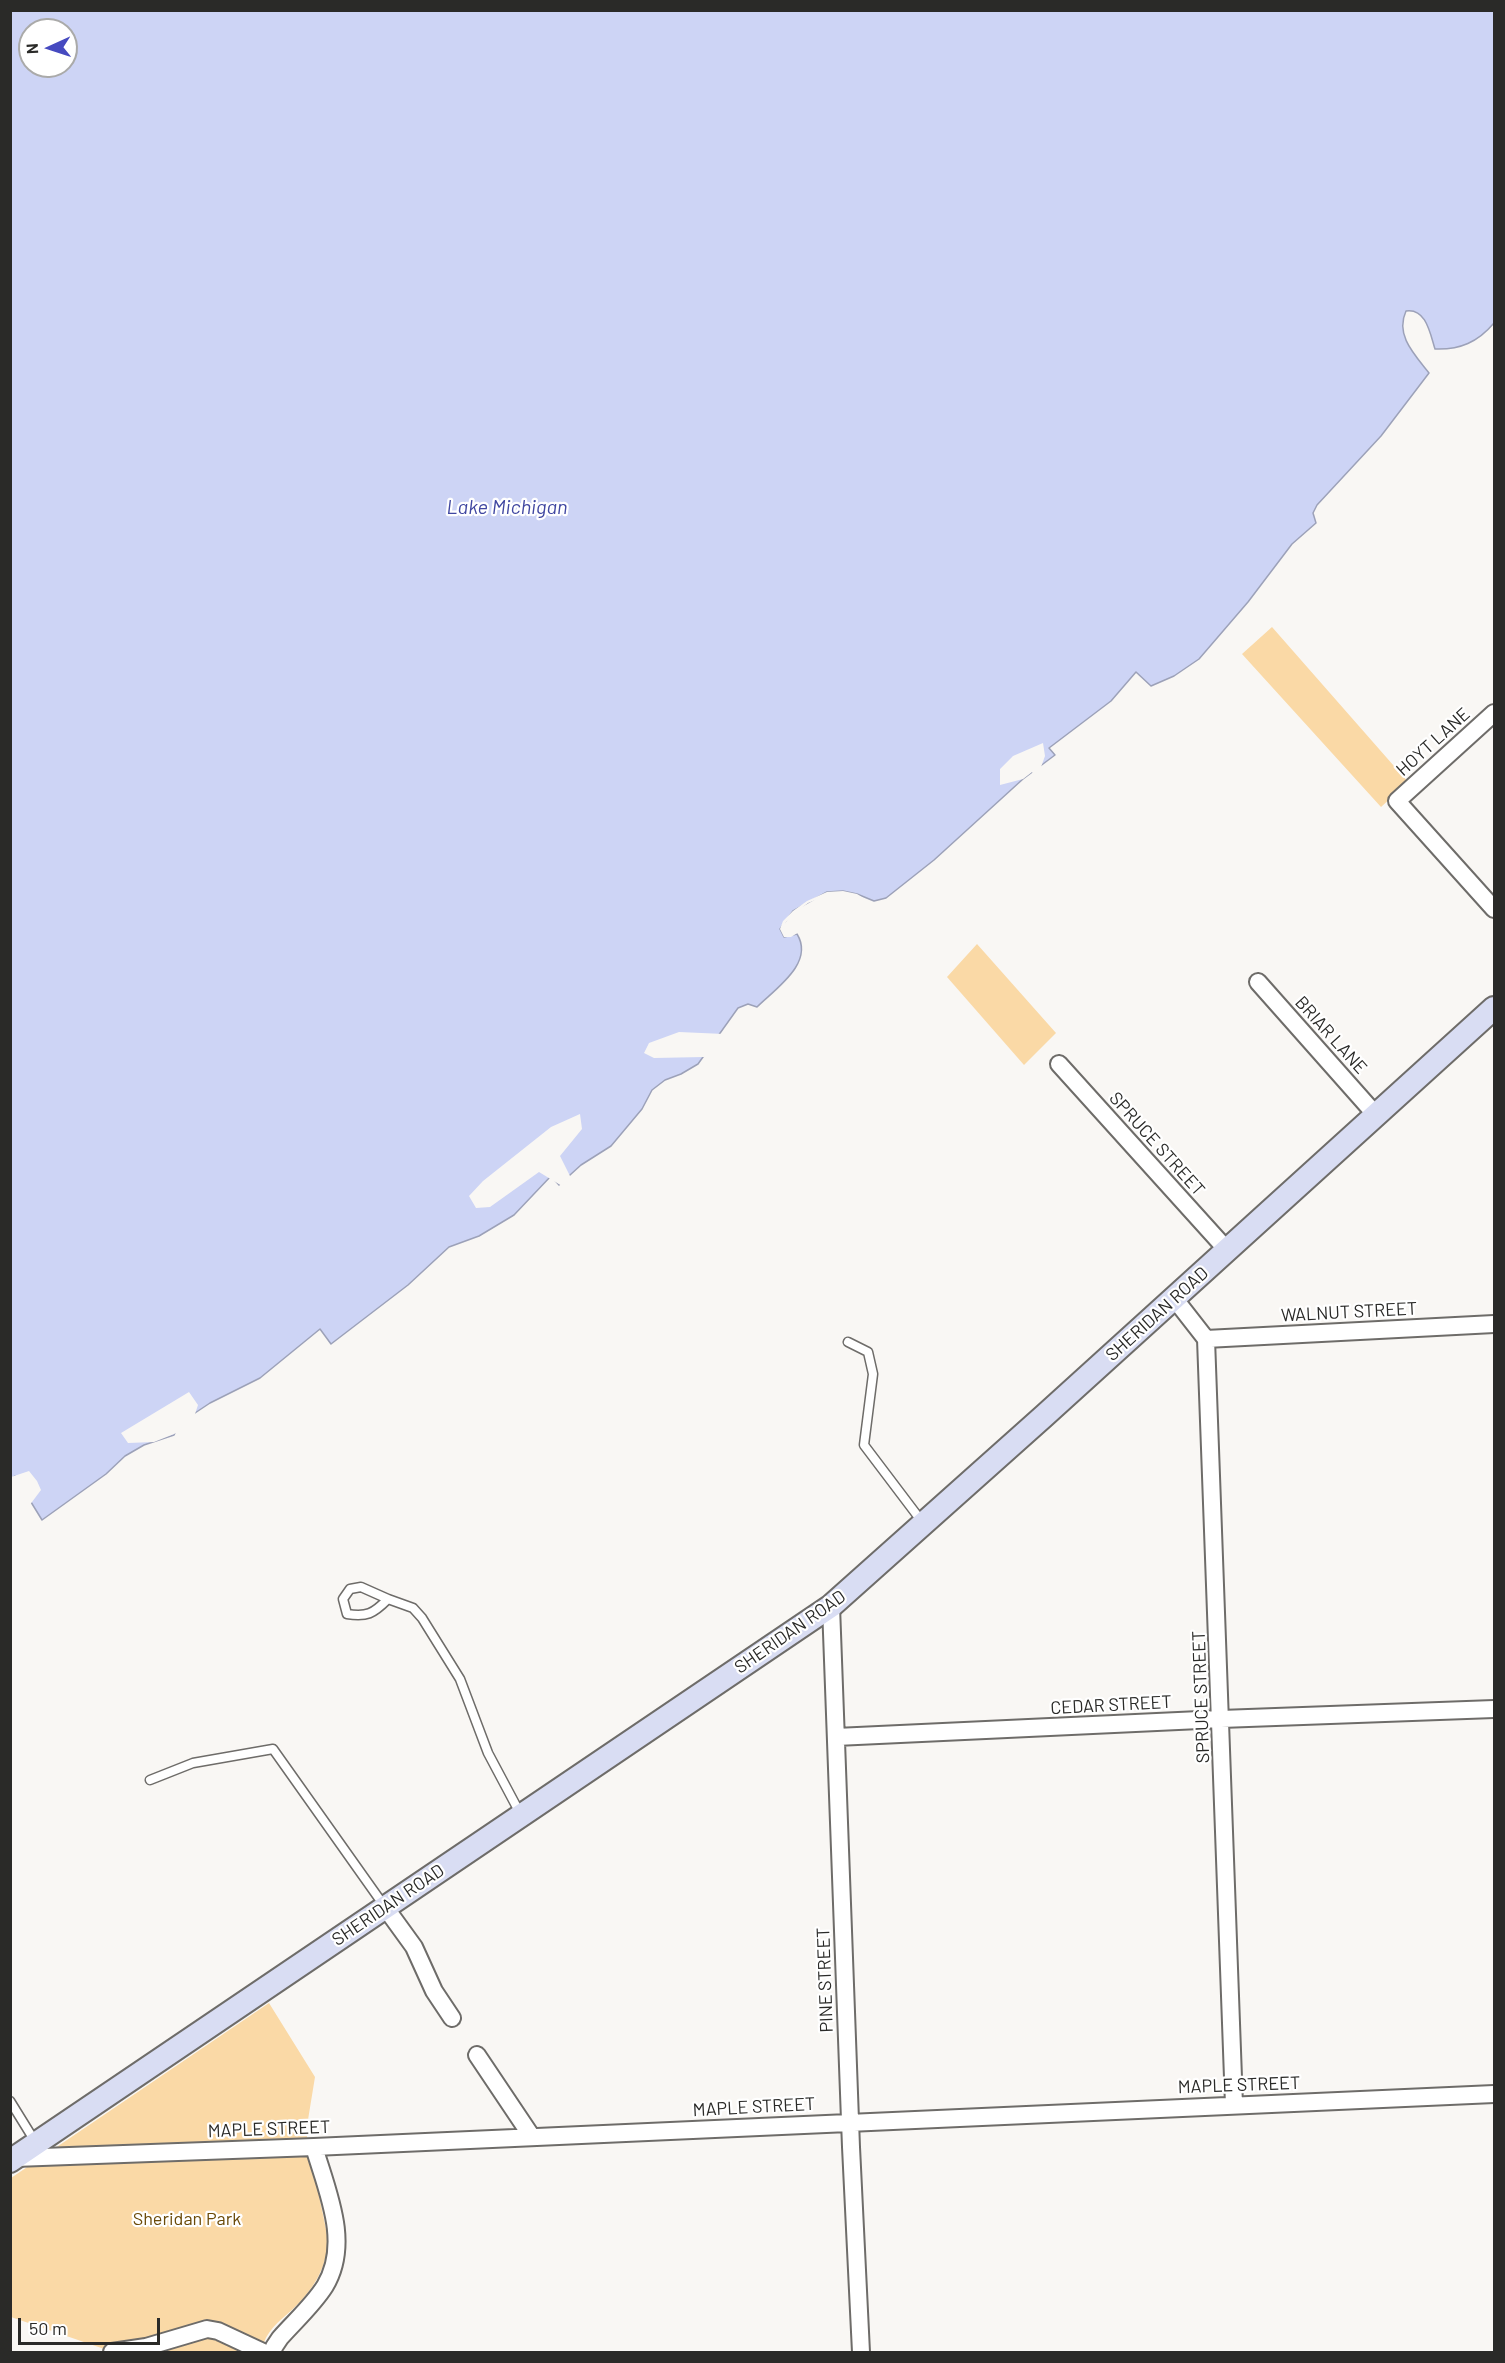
<!DOCTYPE html>
<style>
body{margin:0}
#map{position:relative;width:1505px;height:2363px;overflow:hidden;background:#f9f7f4;font-family:Barlow,sans-serif}
canvas{display:block}
.frame{position:absolute;inset:0;border:12px solid #2a2a28;pointer-events:none}
.north{position:absolute;left:18px;top:18px;width:60px;height:60px;box-sizing:border-box;background:#fff;border:2px solid #aaaaa9;border-radius:50%;rotate:267deg;font-size:16px;font-weight:700;line-height:24px;text-align:center;color:#2a2a28}
.north::after{content:'';display:block;margin:auto;width:21px;height:27px;background:#464ac0;clip-path:polygon(50% 0,100% 100%,50% 72%,0 100%)}
.scale{position:absolute;left:18px;top:2318px;width:142px;height:27px;box-sizing:border-box;border:3px solid #2a2a28;border-top:0;padding-left:8px;font-size:18px;line-height:21px;white-space:nowrap;color:#2a2a28;-webkit-text-stroke:4px #fff;paint-order:stroke}
</style>
<div id="map">
<canvas width="1505" height="2363"></canvas>
<div class="frame"></div>
<div class="north">N</div>
<div class="scale">50 m</div>
</div>
<script>
const ctx = document.querySelector('canvas').getContext('2d');
ctx.lineJoin = 'round';
function fill(path, color) { ctx.fillStyle = color; ctx.fill(path, 'evenodd'); }
function strokePath(path, color, width, dash) { ctx.strokeStyle = color; ctx.lineWidth = width; ctx.lineCap = dash ? 'butt' : 'round'; ctx.setLineDash(dash || []); ctx.stroke(path); }
function drawText(font, color, halo, rows, align = 'center') {
  ctx.font = font + ' Barlow,sans-serif'; ctx.lineWidth = 4.5; ctx.setLineDash([]); ctx.textBaseline = 'middle'; ctx.strokeStyle = halo; ctx.fillStyle = color; for (const [text, x, y, turn = 0] of rows) {
    ctx.save(); ctx.translate(x, y); ctx.rotate((+turn || 0) * Math.PI / 180); ctx.textAlign = isNaN(turn) ? turn : align; if (halo) ctx.strokeText(text, 0, 0); ctx.fillText(text, 0, 0); ctx.restore();
  }
}
const green = new Path2D(`
 M 1272,627 L 1408,782 L 1381,807 L 1242,654 Z
 M 977,944 L 1056,1033 L 1024,1065 L 947,977 Z
 M 269,2003 L 315,2077 L 306,2132 L 328,2239 C 327,2265 316,2286 297,2305 C 283,2319 264,2330 262,2352 L 113,2352 L 11,2317 L 11,2178 Z`);
const water = new Path2D(`
 M 11,11 L 1494,11 L 1494,323 C 1478,342 1460,350 1435,349 C 1430,333 1426,308 1406,311 C 1395,335 1414,354 1429,373 L 1381,436 L 1317,505 L 1313,513 L 1316,523 L 1292,544 L 1248,602 L 1199,659 L 1174,676 L 1151,686 L 1136,672 L 1111,701 L 1049,748 L 1055,755 L 1023,779 L 934,860 L 886,898 L 874,901 L 857,894 L 843,891 L 827,892 L 793,911 L 780,929 L 784,937 L 797,934 C 815,963 775,989 757,1007 L 748,1004 L 738,1008 L 698,1064 L 681,1074 L 665,1080 L 652,1090 L 642,1109 L 611,1146 L 581,1165 L 559,1185 L 551,1176 L 514,1215 L 479,1236 L 449,1247 L 408,1285 L 331,1344 L 320,1329 L 260,1378 L 210,1403 L 180,1423 L 174,1435 L 144,1445 L 125,1456 L 106,1474 L 42,1520 L 15,1476 L 11,1480 ZM 30,30 L 66,30 L 66,66 L 30,66 Z`);
const pier = new Path2D(`
 M 1043,743 L 1045,756 L 1040,770 L 1034,775 L 1032,772 L 1023,779 L 1000,785 L 1000,769 L 1013,756 Z
 M 843,891 L 857,894 L 873,904 L 857,897 L 843,894 L 828,895 L 808,903 L 795,913 L 786,922 L 784,929 L 786,934 L 799,932 L 791,937 L 784,937 L 780,929 L 783,921 L 793,911 L 807,901 L 827,892 Z
 M 679,1032 L 724,1034 L 709,1056 L 704,1057 L 654,1058 L 644,1053 L 649,1043 Z
 M 580,1114 L 582,1129 L 560,1156 L 571,1178 L 562,1186 L 539,1172 L 490,1207 L 476,1208 L 469,1196 L 483,1181 L 551,1127 Z
 M 189,1392 L 198,1405 L 194,1417 L 183,1425 L 179,1432 L 154,1442 L 128,1443 L 121,1433 Z
 M 29,1471 L 37,1481 L 41,1490 L 29,1506 L 14,1481 L 10,1483 L 11,1477 Z`);
const lane = new Path2D(`
 M 848,1342 L 868,1352 L 873,1374 L 864,1445 L 923,1523
 M 388,1599 L 361,1587 L 350,1589 L 343,1599 L 347,1614 C 367,1617 373,1614 388,1599 L 413,1608 L 422,1618 L 460,1679 L 488,1753 L 521,1815
 M 150,1780 L 193,1763 L 273,1749 L 385,1907
 M 10,2101 L 36,2143`);
const street = new Path2D(`
 M 1494,713 L 1397,801 L 1494,909
 M 1258,982 L 1375,1114
 M 1059,1064 L 1227,1250
 M 1174,1298 L 1206,1339 L 1234,2105
 M 1206,1339 L 1494,1324
 M 831,1606 L 851,2147 L 861,2352
 M 836,1737 L 1221,1719 L 1494,1709
 M 385,1907 L 414,1947 L 434,1991 L 452,2018
 M 477,2055 L 532,2137
 M 15,2158 L 314,2147 L 1494,2094
 M 112,2352 L 146,2347 L 207,2329 L 218,2331 L 263,2352
 M 273,2352 L 274,2347 L 280,2338 C 295,2321 313,2305 325,2286 C 351,2243 327,2191 314,2147`);
const secondary = new Path2D(`
 M 10,2161 L 831,1606 L 1044,1416 L 1494,1008`);
const streetNames = [
 ["HOYT LANE",1433,742,-42],
 ["BRIAR LANE",1331,1035,48],
 ["SPRUCE STREET",1157,1144,48],
 ["WALNUT STREET",1349,1312,-3],
 ["SHERIDAN ROAD",1157,1314,-42],
 ["SHERIDAN ROAD",790,1632,-35],
 ["SPRUCE STREET",1201,1697,-92],
 ["CEDAR STREET",1111,1705,-3],
 ["SHERIDAN ROAD",388,1905,-34],
 ["PINE STREET",825,1980,-92],
 ["MAPLE STREET",1239,2085,-2],
 ["MAPLE STREET",754,2107,-3],
 ["MAPLE STREET",269,2129,-2]
];
const parkNames = [
 ["Sheridan Park",187,2219]
];
const waterNames = [
 ["Lake Michigan",507,507]
];
fill(green, '#fad9a6');
fill(water, '#cdd4f5');
strokePath(water, '#9ca1b8', 1.5);
fill(pier, '#f9f7f4');
strokePath(lane, '#6e6c69', 11);
strokePath(street, '#6e6c69', 20);
strokePath(secondary, '#6e6c69', 26);
strokePath(lane, '#fff', 8);
strokePath(street, '#fff', 16);
strokePath(secondary, '#d9ddf3', 22);
drawText('18px', '#2a2a28', '#fff', streetNames);
drawText('18px', '#6a4a08', '#fff', parkNames);
drawText('italic 20px', '#4047a1', '#fff', waterNames);
</script>
